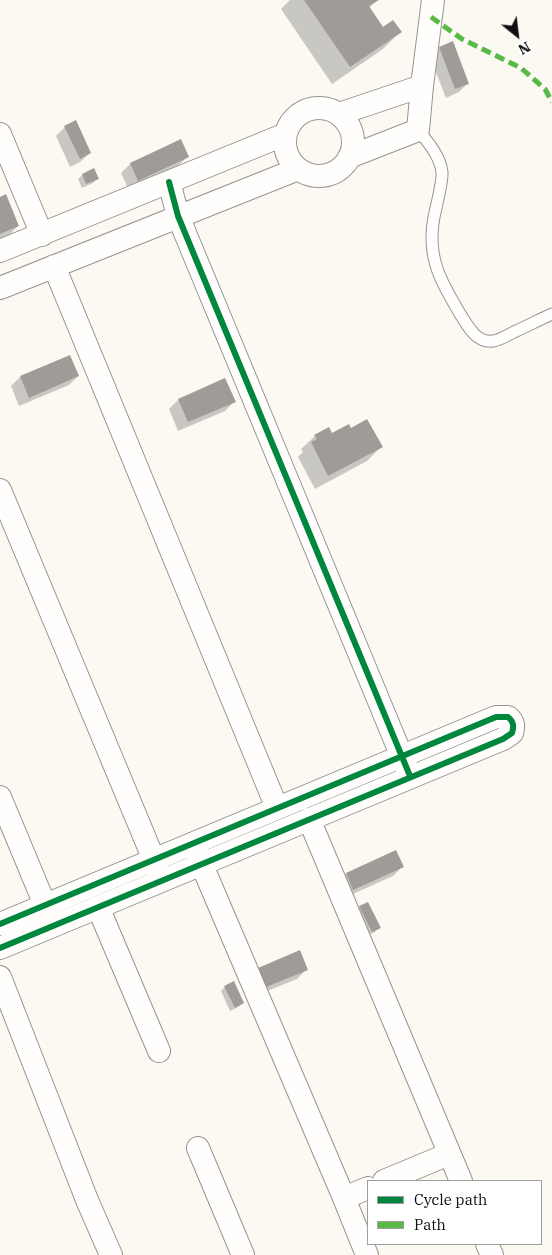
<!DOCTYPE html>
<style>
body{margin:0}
#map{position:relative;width:552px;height:1255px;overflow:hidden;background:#fcf9f2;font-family:"IBM Plex Serif",serif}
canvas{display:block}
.legend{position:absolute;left:367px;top:1180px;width:175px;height:65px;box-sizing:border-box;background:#fff;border:1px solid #9f9f9f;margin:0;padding:6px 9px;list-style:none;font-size:15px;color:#0e0e0e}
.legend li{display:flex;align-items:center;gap:10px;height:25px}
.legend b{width:25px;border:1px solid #9f9f9f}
.north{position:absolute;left:492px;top:10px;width:50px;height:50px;-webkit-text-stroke:4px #fff;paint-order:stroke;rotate:151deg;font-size:14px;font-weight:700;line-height:20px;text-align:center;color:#0e0e0e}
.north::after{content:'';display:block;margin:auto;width:18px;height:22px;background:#0e0e0e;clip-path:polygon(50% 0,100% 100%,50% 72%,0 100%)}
</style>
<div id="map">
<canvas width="552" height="1255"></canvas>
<ul class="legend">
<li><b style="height:6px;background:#00873e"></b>Cycle path</li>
<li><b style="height:6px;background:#58b947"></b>Path</li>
</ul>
<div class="north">N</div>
</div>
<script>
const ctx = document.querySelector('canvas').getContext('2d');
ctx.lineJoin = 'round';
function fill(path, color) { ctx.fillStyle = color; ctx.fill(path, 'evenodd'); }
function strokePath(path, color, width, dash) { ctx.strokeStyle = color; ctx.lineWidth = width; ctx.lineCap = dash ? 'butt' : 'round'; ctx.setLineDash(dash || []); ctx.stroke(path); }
const shadow = new Path2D(`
 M 290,0 L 377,0 L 369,8 L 382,28 L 400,32 L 383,49 L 332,84 L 281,9 Z
 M 452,43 L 468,83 L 459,92 L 446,98 L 430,57 L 439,48 Z
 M 65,127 L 90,153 L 80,162 L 70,167 L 56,136 Z
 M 180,141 L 187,157 L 178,166 L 129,190 L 121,173 L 130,164 Z
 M 94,170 L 98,178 L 93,183 L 82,188 L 78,179 L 82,175 Z
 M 0,198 L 18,226 L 4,240 L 0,241 Z
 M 69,356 L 78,376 L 69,385 L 19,406 L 11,386 L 20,377 Z
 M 225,380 L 234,402 L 225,411 L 178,431 L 169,409 L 178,400 Z
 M 350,429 L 381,447 L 367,461 L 315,489 L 298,457 L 303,452 L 301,449 L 315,436 L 331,435 Z
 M 402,867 L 393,876 L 344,898 L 337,883 L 346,874 Z
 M 367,904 L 379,927 L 375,932 L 367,936 L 355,912 L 360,907 Z
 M 299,952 L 307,969 L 297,979 L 257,995 Z
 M 225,987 L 243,1003 L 238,1007 L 230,1011 L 221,991 Z`);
const building = new Path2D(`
 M 304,0 L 379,0 L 369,6 L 383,27 L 393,20 L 402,32 L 350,67 Z
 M 453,41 L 469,84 L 455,89 L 439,47 Z
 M 76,120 L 91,153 L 80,159 L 64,126 Z
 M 181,139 L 189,157 L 138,181 L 130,163 Z
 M 94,168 L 99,179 L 86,184 L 82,174 Z
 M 6,194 L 19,226 L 0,234 L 0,197 Z
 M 70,355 L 79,376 L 29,398 L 20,376 Z
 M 225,378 L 236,402 L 188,422 L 178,399 Z
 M 367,419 L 383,447 L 328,476 L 311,442 L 317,439 L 314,435 L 329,427 L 332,433 L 349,424 L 351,428 Z
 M 396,850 L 404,867 L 353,890 L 346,873 Z
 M 368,902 L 381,928 L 372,932 L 359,906 Z
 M 300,950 L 308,970 L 266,987 L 258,968 Z
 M 234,981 L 244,1003 L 235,1008 L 224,986 Z`);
const lane = new Path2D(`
 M 418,130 C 428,142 440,156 442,172 C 443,181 436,207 434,217 C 426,258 442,284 462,317 C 469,328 477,343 493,341 C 500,340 508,335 514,332 C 527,326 539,320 552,314`);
const street = new Path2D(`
 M285 142a34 34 0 1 1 68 0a34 34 0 1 1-68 0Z
 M 339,114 L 422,86
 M 0,134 L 42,235
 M 349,157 L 418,130 L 422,86 L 433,0
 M 169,182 L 178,216 L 407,769
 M 0,251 L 286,134
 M 54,266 L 277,808
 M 0,288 L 298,169
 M 0,490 L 159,872
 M 0,797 L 45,905
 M 309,819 L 461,1181
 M 196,851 L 344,1198 L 367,1255
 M 98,907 L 159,1051
 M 0,924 L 496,717 L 508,717 C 514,722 514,726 512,733 L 503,739 L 0,948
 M 0,977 L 87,1200 L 111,1255
 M 198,1148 L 243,1255
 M 384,1181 L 449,1154
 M 344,1198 L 368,1188
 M 487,1244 L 492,1255`);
const quiet = new Path2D(`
 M 431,17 L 462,39 L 521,68 L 545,89 L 552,102`);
const cycleway = new Path2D(`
 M 169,182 L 178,216 L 410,776
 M 0,924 L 496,717 L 508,717 C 514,722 514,726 512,733 L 503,739 L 0,948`);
fill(shadow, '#0003');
fill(building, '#9f9c98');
strokePath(lane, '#959491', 13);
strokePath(street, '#959491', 24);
strokePath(lane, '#fffefd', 11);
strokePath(street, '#fffefd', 22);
strokePath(quiet, '#58b947', 5, [10, 5]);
strokePath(cycleway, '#00873e', 6);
</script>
